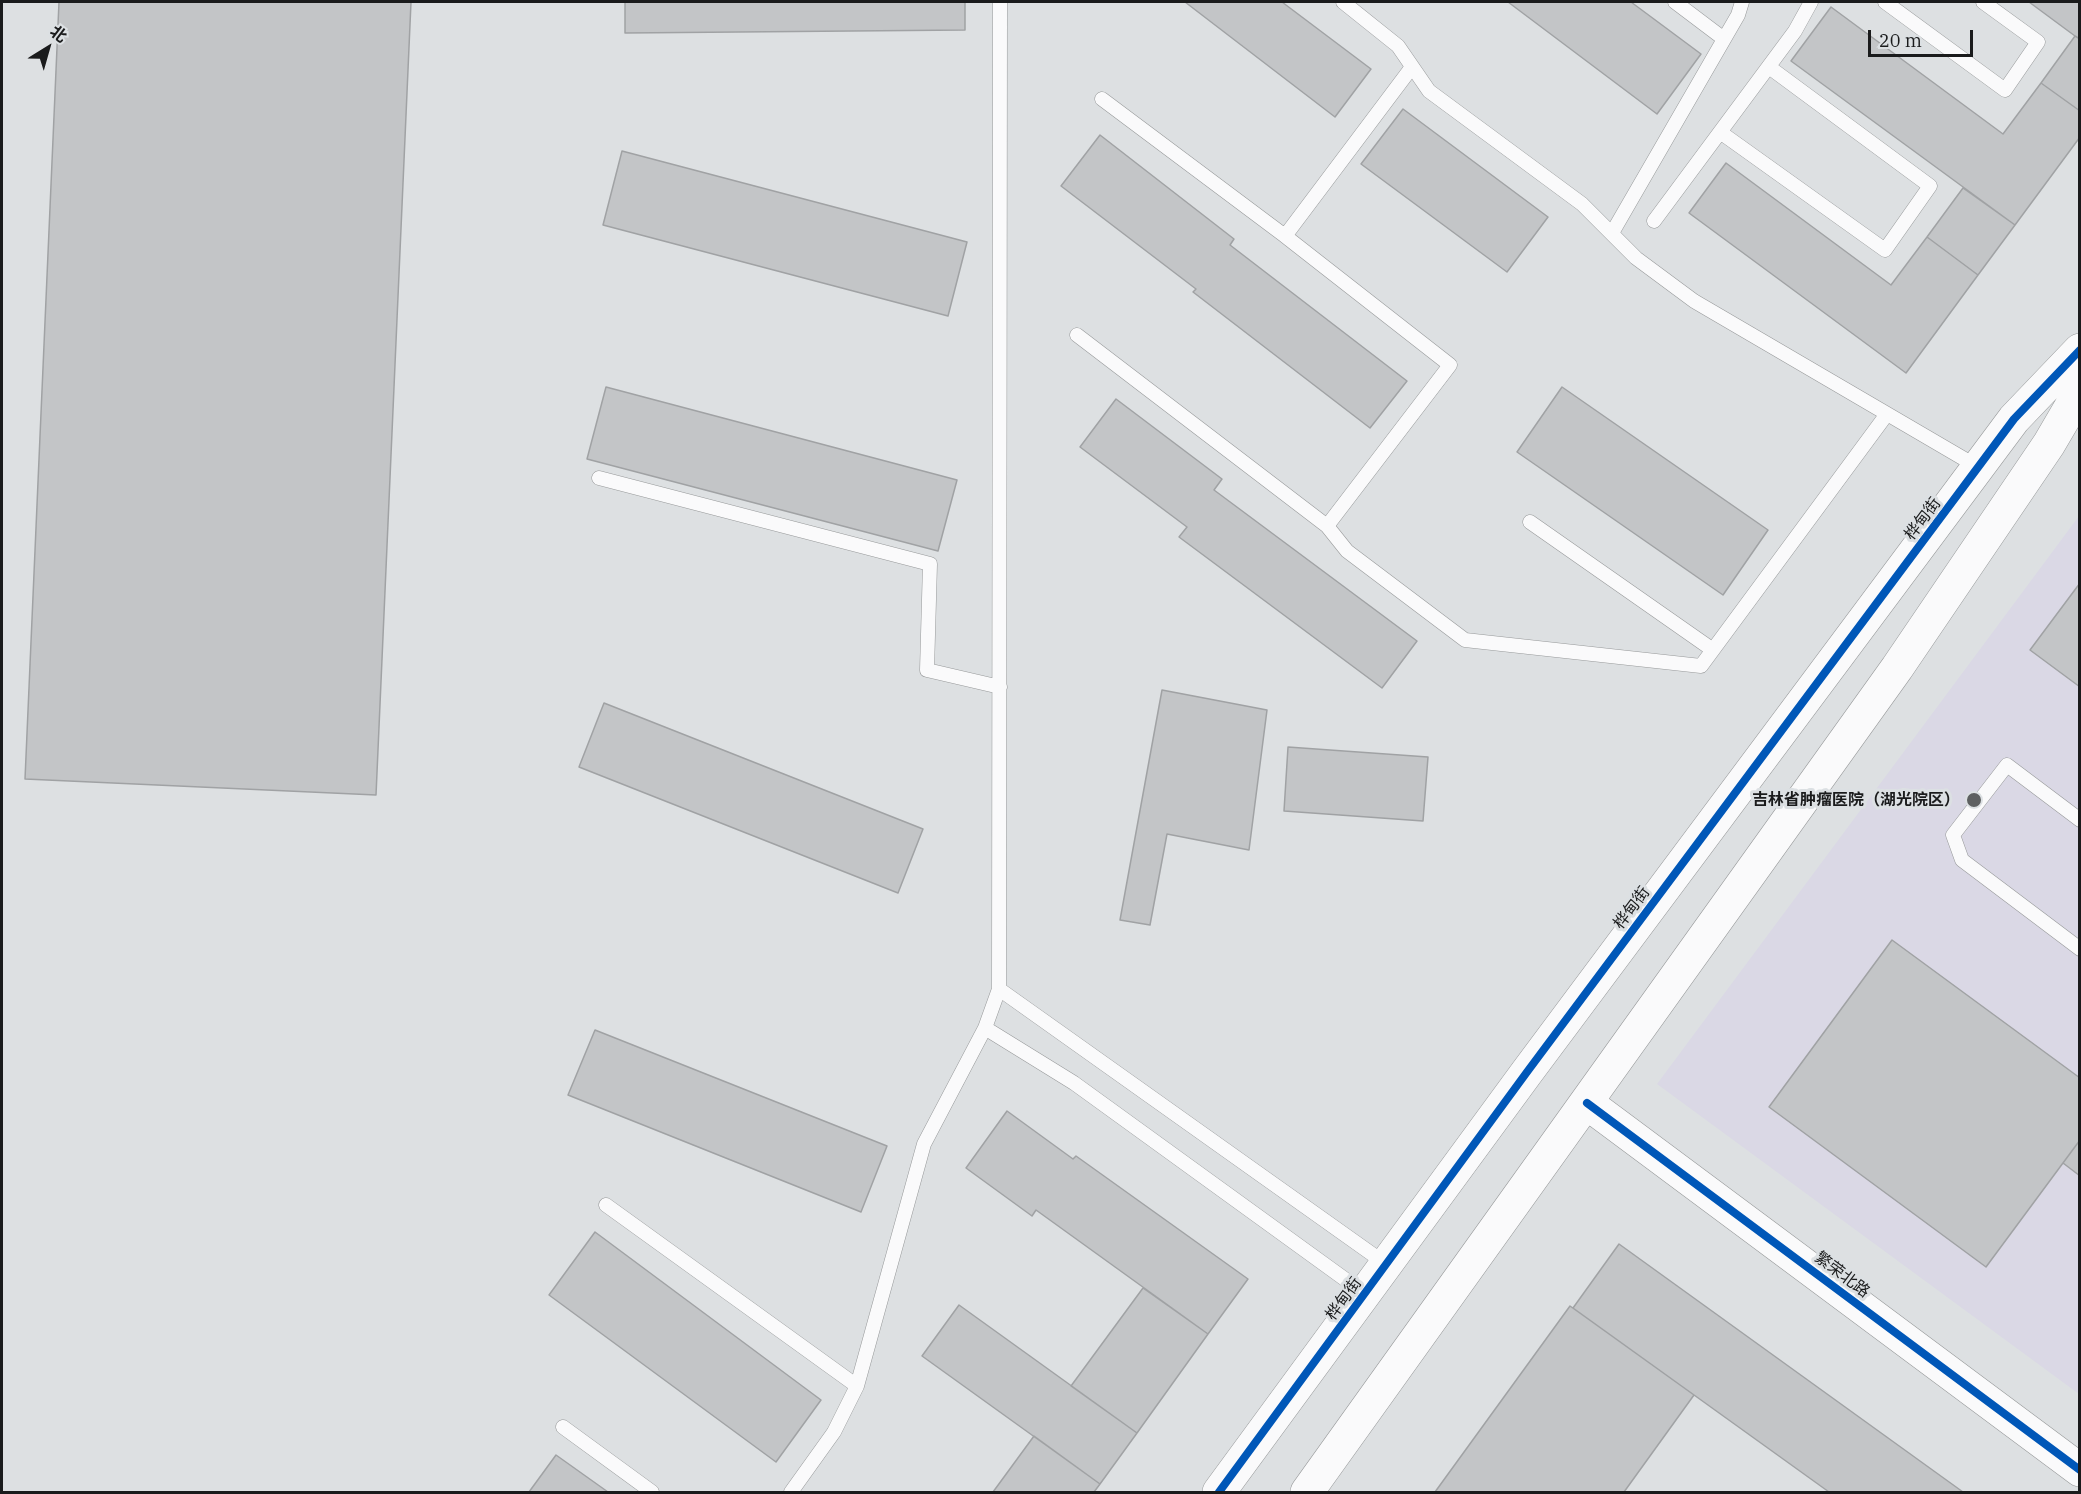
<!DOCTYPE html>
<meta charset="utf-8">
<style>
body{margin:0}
#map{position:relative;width:2081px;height:1494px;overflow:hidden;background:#dde0e2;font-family:"IBM Plex Serif","Noto Sans SC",serif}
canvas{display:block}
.frame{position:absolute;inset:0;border:3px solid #1a1b1c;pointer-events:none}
.north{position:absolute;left:18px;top:18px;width:60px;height:60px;-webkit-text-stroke:4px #dce0e3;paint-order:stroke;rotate:37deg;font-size:16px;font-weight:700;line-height:24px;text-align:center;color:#1a1b1c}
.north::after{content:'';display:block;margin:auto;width:21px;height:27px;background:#1a1b1c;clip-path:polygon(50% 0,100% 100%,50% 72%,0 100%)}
.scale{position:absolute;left:1868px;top:30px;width:105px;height:27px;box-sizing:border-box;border:3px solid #1a1b1c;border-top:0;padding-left:8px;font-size:18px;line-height:21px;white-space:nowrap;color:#1a1b1c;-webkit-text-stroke:4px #dce0e3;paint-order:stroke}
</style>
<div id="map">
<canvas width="2081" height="1494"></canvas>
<div class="frame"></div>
<div class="north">北</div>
<div class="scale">20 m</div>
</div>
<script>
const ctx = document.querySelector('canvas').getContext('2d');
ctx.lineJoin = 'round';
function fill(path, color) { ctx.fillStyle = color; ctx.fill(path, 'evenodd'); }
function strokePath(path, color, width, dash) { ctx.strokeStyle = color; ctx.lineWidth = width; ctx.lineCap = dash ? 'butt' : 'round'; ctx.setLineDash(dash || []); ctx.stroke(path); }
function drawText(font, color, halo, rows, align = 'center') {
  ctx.font = font + ' "IBM Plex Serif","Noto Sans SC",serif'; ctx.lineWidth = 6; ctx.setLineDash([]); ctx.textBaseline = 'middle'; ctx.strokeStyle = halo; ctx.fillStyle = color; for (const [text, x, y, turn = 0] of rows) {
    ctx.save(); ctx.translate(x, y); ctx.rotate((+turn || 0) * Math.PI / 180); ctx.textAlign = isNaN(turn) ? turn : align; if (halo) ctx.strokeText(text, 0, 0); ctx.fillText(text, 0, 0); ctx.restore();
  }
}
const medical = new Path2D(`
 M 2079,516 L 2079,1394 L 1657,1084 Z`);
const building = new Path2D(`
 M 59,2 L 411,2 L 376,795 L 25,779 Z
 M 625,2 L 965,2 L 965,30 L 625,33 Z
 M 1185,2 L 1282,2 L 1371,69 L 1335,117 Z
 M 1508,2 L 1631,2 L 1701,54 L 1657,114 Z
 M 2029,2 L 2080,2 L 2080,39 L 2075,36 Z
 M 1831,7 L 2003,134 L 2041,83 L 2080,111 L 2080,137 L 2015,225 L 1791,61 Z
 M 2075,36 L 2080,39 L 2080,111 L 2041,83 Z
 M 1403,109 L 1548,217 L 1507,272 L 1361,164 Z
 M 1100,135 L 1234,239 L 1230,245 L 1407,381 L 1370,428 L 1193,292 L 1196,289 L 1061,186 Z
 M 622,151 L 967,242 L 948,316 L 603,225 Z
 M 1726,163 L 1891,285 L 1927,237 L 1978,275 L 1906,373 L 1689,213 Z
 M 1963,188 L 2015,225 L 1978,275 L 1927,237 Z
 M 606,387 L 957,480 L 938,551 L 587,459 Z
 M 1562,387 L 1768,530 L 1723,595 L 1517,452 Z
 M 1116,399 L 1222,479 L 1214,490 L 1417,641 L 1382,688 L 1179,537 L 1187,527 L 1080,447 Z
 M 2080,583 L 2080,687 L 2030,650 Z
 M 1162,690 L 1267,710 L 1249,850 L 1167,834 L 1150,925 L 1120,920 Z
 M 604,703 L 923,829 L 898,893 L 579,767 Z
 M 1288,747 L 1428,757 L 1423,821 L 1284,811 Z
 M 1892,940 L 2080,1078 L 2080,1140 L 1986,1267 L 1769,1107 Z
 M 595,1030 L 887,1146 L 861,1212 L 568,1095 Z
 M 1007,1111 L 1073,1159 L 1076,1156 L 1248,1279 L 1208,1334 L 1036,1210 L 1032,1216 L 966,1168 Z
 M 2080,1140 L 2080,1176 L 2063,1163 Z
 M 595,1232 L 821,1400 L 776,1462 L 549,1295 Z
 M 1619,1244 L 1963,1492 L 1829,1492 L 1573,1308 Z
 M 1143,1288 L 1208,1334 L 1137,1433 L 1071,1386 Z
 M 959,1305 L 1137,1433 L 1100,1484 L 922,1356 Z
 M 1570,1306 L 1694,1395 L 1624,1492 L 1435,1492 Z
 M 1034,1436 L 1100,1484 L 1094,1492 L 993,1492 Z
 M 556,1455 L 608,1492 L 529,1492 Z`);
const service = new Path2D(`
 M 1343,2 L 1398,46 L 1429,91 L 1582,204 L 1636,258 L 1694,301 L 1978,467
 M 1675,2 L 1724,39
 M 1885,2 L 2005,90 L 2038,42 L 1983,2
 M 1102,99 L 1285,236 L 1412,67
 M 1720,132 L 1885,250 L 1930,186 L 1769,67
 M 1654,221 L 1795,31 L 1811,2
 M 1612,233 L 1738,15 L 1742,2
 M 1077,335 L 1327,526 L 1450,365 L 1285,236
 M 599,478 L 930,564 L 927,670 L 1000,687
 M 1530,522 L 1713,650
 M 1327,526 L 1347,551 L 1465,640 L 1701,666 L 1887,414
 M 2080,820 L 2007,765 L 1953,835 L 1962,860 L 2080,949
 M 999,989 L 1386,1264
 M 985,1028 L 1074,1083 L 1364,1293
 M 606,1205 L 857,1386
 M 563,1427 L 652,1492
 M 791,1492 L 834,1432 L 857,1386 L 924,1144 L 985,1028 L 999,989 L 1000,2`);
const tertiary = new Path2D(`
 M 1587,1103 L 2080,1470
 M 1219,1492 L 1527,1072 L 2014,419 L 2080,350
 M 1307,1492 L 1897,668 L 2049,444 L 2080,391`);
const cycleway = new Path2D(`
 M 1587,1103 L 2080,1470
 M 1219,1492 L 1527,1072 L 2014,419 L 2080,350`);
const markers = [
 [1974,800,8,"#5e6061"]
];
const streetNames = [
 ["桦甸街",1923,519,-53],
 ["桦甸街",1632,908,-53],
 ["繁荣北路",1842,1275,37],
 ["桦甸街",1344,1299,-54]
];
const poiNames = [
 ["吉林省肿瘤医院（湖光院区）",1960,800]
];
fill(medical, '#dad8e5');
fill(building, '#c3c5c7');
strokePath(building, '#a0a2a4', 1.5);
strokePath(service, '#97999a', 15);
strokePath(tertiary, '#97999a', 34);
strokePath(service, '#fafafb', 14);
strokePath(tertiary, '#fafafb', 33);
strokePath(cycleway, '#0057b8', 8);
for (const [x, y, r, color] of markers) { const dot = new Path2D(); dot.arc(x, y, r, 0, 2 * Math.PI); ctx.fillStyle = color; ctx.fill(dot); strokePath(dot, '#dce0e3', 2); }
drawText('16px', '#1a1b1c', '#dce0e3', streetNames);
drawText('bold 16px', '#1a1b1c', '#dce0e3', poiNames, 'right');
</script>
